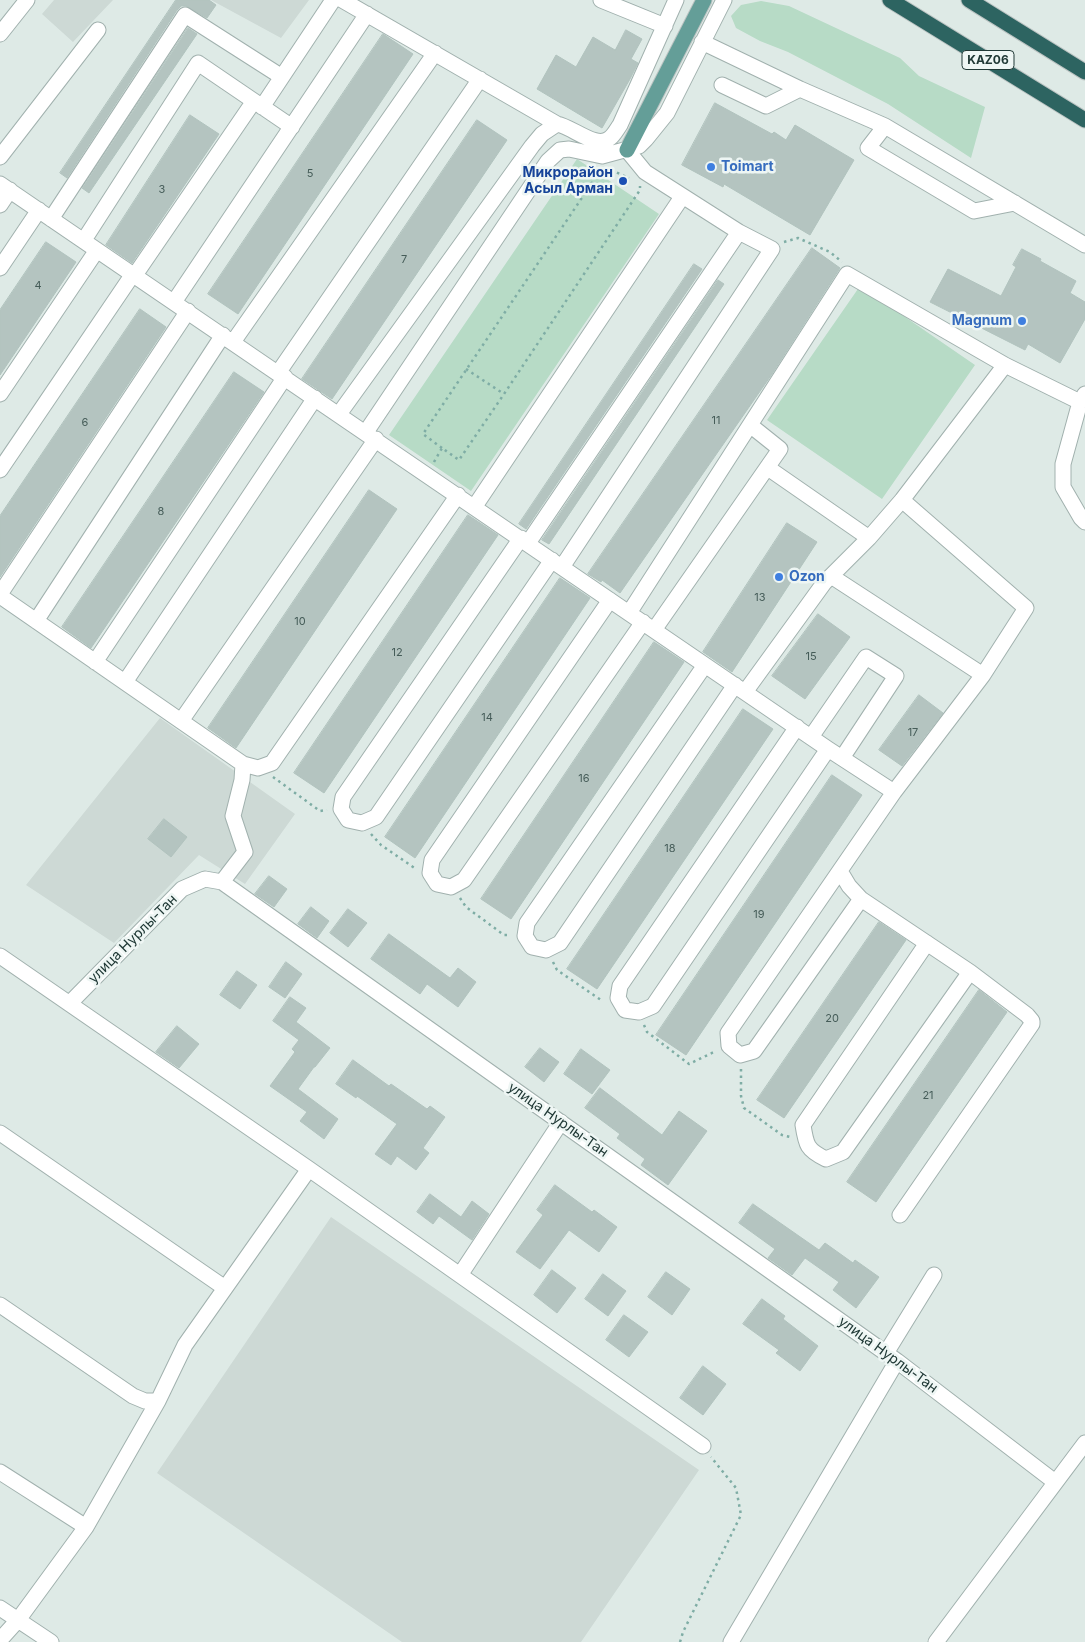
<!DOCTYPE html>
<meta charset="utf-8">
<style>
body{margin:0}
canvas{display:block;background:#deeae6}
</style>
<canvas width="1085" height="1642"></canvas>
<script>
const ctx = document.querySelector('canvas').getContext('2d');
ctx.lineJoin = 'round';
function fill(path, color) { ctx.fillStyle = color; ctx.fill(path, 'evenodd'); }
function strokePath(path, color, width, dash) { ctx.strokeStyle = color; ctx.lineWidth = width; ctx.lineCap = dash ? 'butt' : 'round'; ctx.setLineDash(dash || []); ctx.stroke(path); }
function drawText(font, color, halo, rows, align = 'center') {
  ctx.font = font + ' Inter,sans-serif'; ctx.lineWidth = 5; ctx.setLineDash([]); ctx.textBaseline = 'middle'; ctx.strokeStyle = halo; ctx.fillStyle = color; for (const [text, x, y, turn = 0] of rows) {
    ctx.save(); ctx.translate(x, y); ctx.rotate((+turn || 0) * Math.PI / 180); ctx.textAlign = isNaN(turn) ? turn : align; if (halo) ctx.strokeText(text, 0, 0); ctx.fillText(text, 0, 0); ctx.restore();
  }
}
const built = new Path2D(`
 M 54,0 L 113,0 L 73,42 L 42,14 Z
 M 211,0 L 309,0 L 281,38 Z
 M 160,718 L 295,814 L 245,884 L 199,855 L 114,943 L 26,885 Z
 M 331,1217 L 699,1470 L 581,1642 L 402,1642 L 157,1473 Z`);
const green = new Path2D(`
 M 761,1 L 789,6 L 900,58 L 919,76 L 985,107 L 971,158 L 888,104 L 788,52 L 760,41 L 736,28 L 731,16 L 741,5 Z
 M 577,159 L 659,214 L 471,491 L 389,435 Z
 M 860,286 L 975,365 L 882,499 L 767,420 Z`);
const building = new Path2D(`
 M 176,0 L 209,0 L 216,5 L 207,18 L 186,6 L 181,6 L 177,10 L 67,178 L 60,173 Z
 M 188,28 L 197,34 L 89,193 L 82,188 Z
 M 626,30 L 642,39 L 631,59 L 638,63 L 630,79 L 602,128 L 537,89 L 556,55 L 576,67 L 593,37 L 615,50 Z
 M 383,34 L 413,54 L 238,314 L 208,294 Z
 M 715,103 L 772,134 L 774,132 L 786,140 L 795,125 L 854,160 L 810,235 L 724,184 L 723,187 L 682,165 Z
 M 190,115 L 219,134 L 132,263 L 106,245 Z
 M 477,120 L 507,140 L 332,399 L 302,379 Z
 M 46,242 L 76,262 L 0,375 L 0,310 Z
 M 812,248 L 840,268 L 772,374 L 620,593 L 602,580 L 601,582 L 588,574 Z
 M 1022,249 L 1041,259 L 1040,261 L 1076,281 L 1070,293 L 1085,302 L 1085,319 L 1060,363 L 1028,344 L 1025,350 L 930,302 L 948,269 L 1001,296 L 1016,267 L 1013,265 Z
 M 694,264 L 702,269 L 526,529 L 519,524 Z
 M 718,280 L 724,284 L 549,544 L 542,540 Z
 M 140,309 L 166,327 L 0,577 L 0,516 Z
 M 234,372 L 264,392 L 91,648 L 62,627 Z
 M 369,490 L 397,509 L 236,748 L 208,728 Z
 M 468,515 L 498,535 L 324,793 L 294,773 Z
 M 787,523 L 817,542 L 732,672 L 703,652 Z
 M 560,578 L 590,598 L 415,858 L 385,837 Z
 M 818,614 L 850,637 L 805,699 L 772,676 Z
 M 654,642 L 684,662 L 511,919 L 481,899 Z
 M 919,695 L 943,713 L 902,766 L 879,750 Z
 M 743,709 L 773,729 L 597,989 L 567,969 Z
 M 832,775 L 862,795 L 686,1055 L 656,1035 Z
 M 164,819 L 187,837 L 171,857 L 148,839 Z
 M 269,876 L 287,889 L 274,907 L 255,894 Z
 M 311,907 L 329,921 L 317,938 L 298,924 Z
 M 348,909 L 367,923 L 348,947 L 330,933 Z
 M 879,922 L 906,940 L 784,1118 L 757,1100 Z
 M 389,934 L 450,978 L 458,968 L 476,982 L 458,1007 L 427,984 L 420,994 L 371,959 Z
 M 286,962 L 302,974 L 285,998 L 269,987 Z
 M 237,971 L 257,985 L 240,1009 L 220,995 Z
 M 979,990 L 1007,1012 L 876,1202 L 847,1182 Z
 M 290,997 L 306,1008 L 296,1022 L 330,1048 L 315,1067 L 314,1067 L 298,1089 L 338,1119 L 324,1139 L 300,1121 L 307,1112 L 270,1086 L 295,1052 L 292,1049 L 299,1040 L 273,1021 Z
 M 177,1026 L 199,1044 L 179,1068 L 156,1052 Z
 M 540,1048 L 559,1062 L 544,1082 L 525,1067 Z
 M 581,1049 L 610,1070 L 592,1094 L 564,1074 Z
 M 353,1060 L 389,1086 L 391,1084 L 427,1109 L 430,1106 L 445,1117 L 423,1148 L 429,1153 L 416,1170 L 397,1156 L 391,1165 L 375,1154 L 397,1124 L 357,1096 L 356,1098 L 336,1084 Z
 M 600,1088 L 662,1135 L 679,1111 L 707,1131 L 668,1185 L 641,1165 L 645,1159 L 617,1138 L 620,1134 L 585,1108 Z
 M 555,1185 L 592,1212 L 594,1210 L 617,1227 L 599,1252 L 569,1230 L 540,1269 L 516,1252 L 543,1215 L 537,1210 Z
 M 430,1194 L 461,1217 L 472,1201 L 489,1214 L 472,1240 L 439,1216 L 433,1224 L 417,1212 Z
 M 753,1204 L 819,1250 L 825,1243 L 853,1263 L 855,1260 L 879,1277 L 856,1308 L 833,1290 L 839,1282 L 805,1258 L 792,1275 L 768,1258 L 775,1249 L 739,1223 Z
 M 552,1270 L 576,1288 L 557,1313 L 534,1295 Z
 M 666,1272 L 690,1289 L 672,1315 L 648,1297 Z
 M 603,1274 L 626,1291 L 608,1316 L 585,1299 Z
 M 762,1299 L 785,1316 L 783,1319 L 818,1346 L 800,1371 L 776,1353 L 779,1350 L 743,1324 Z
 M 624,1315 L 648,1332 L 629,1357 L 606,1340 Z
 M 703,1366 L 726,1384 L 703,1415 L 680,1398 Z`);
const path = new Path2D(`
 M 611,170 L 629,178
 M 784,242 L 798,238 L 830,252 L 842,262
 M 466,369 L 504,394
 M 442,448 L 423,434 L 600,171
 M 434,462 L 442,448 L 459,460 L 504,394 L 640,190 L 640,186
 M 273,777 L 320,811 L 327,810
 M 371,834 L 381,845 L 416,869
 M 460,898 L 466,907 L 504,935 L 510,935
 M 553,962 L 557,970 L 601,1000 L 603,1000
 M 644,1025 L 647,1032 L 689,1064 L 716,1051
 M 741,1069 L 741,1096 L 744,1108 L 782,1135 L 790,1137
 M 680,1642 L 683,1632 L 741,1515 L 736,1488 L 711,1457`);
const minor = new Path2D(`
 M 342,0 L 557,124
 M 601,0 L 665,26
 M 0,34 L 27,0
 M 702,42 L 800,89 L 885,126 L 1085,245
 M 722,85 L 766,106 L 800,89
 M 262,107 L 333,0
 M 885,126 L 868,148 L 974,211 L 1015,203
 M 0,157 L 98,30
 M 0,184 L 828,749 L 894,792
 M 0,205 L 10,190
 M 51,219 L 185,15 L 282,77
 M 84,240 L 198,63 L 292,127
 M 0,268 L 39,210
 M 135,275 L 254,101
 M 174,302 L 367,14
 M 233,342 L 435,53
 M 278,373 L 480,79
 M 0,394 L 97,250
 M 1085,394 L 1080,402 L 1063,464 L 1063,487 L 1081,518 L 1085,522
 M 339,414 L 532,146 L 542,134 L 557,124 C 573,127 597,150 610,138 C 614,135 617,129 620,125 L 676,0
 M 366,432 L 548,161 L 560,150 L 569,149 L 602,156 L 639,146 L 646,139 L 667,113 L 724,0
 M 768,468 L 869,538
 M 0,470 L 133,274
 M 475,506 L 682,197
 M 521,538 L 343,797 L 341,809 L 348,820 L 362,823 L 376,817 L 552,560
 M 528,543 L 739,232
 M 562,567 L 772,249 L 739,232 L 645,172 L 627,150
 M 831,576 L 983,675
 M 0,594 L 188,311
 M 0,596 L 243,764 L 258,768 L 272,763 L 458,495
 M 610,600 L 432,860 L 430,873 L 437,884 L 451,887 L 464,880 L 643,622
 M 629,613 L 847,274 L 1005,365 L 1080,402
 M 36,621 L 223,335
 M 654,630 L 780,449 L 750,425
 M 95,662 L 285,377
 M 705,665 L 527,923 L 525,936 L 532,947 L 546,950 L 560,943 L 735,685
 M 125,682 L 315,398
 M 745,692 L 824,583 L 869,538 L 902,500 L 1005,365
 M 181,721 L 376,439
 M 797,727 L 620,986 L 618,998 L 625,1010 L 639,1012 L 653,1006 L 828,749
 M 811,737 L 866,657 L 896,676 L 842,758
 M 840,871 L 849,886 L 861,899 L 970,972 L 1027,1015 L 1032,1021 L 1032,1024 L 900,1215
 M 222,882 L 245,852 L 233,816 L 242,780 L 243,764
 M 861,899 L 754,1051 L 740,1055 L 729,1046 L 728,1033 L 894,792 L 983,675 L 1026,608 L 902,500
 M 927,943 L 803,1125 C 806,1145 807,1150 826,1159 L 843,1152 L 970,972
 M 0,956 L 309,1169 L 703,1446
 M 70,1003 L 182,889 L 205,879 L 222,882 L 897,1361 L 1055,1482
 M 0,1133 L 225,1288
 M 460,1275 L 561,1122
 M 0,1305 L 133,1396 L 145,1401 L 158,1401
 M 886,1353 L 934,1275
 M 0,1472 L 86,1527
 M 0,1608 L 51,1642
 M 0,1640 L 18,1620 L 86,1527 L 158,1401 L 185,1345 L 309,1169
 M 731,1642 L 897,1361
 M 936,1642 L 1085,1443`);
const major = new Path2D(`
 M 627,150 L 704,0`);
const highway = new Path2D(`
 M 890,0 L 1085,120
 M 969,0 L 1085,72`);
const markers = [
 [711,167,5,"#3f7fe0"],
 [623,181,5,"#1a4fb4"],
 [1022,321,5,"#3f7fe0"],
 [779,577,5,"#3f7fe0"]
];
const numberNames = [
 ["5",310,174],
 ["3",162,190],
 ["7",404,260],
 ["4",38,286],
 ["11",716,421],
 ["6",85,423],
 ["8",161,512],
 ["13",760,598],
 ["10",300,622],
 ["12",397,653],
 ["15",811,657],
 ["14",487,718],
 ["17",913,733],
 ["16",584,779],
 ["18",670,849],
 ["19",759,915],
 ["20",832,1019],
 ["21",928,1096]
];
const shields = [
 [988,60,52]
];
const shieldNames = [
 ["KАZ06",988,60]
];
const shopNames = [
 ["Toimart",721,167],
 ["Magnum",1012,321,"right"],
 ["Ozon",789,577]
];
const transitNames = [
 ["Микрорайон",613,173],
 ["Асыл Арман",613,189]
];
const streetNames = [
 ["улица Нурлы-Тан",133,939,-45],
 ["улица Нурлы-Тан",558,1120,35],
 ["улица Нурлы-Тан",888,1355,36]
];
fill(built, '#cdd9d5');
fill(green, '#b7dbc6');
fill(building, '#b4c4c0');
strokePath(building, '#b1c3be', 1);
strokePath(minor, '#a1b1ae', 17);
strokePath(major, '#bcc4c3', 17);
strokePath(highway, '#bcc4c3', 17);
strokePath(path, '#7fada5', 2.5, [2.5, 4]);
strokePath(minor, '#fff', 15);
strokePath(major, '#649e98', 15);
strokePath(highway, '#2d6461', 15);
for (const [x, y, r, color] of markers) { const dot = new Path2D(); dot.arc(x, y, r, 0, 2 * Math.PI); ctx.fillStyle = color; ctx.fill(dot); strokePath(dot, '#eef6f4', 2); }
drawText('11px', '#455c58', null, numberNames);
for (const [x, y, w] of shields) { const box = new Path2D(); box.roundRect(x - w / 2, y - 9.5, w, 19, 4); ctx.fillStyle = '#eef6f4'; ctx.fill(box); strokePath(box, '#203936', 1); }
drawText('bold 12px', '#203936', null, shieldNames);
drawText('bold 14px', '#366cbe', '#eef6f4', shopNames, 'left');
drawText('bold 14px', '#164399', '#eef6f4', transitNames, 'right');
drawText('14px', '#203936', '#eef6f4', streetNames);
</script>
